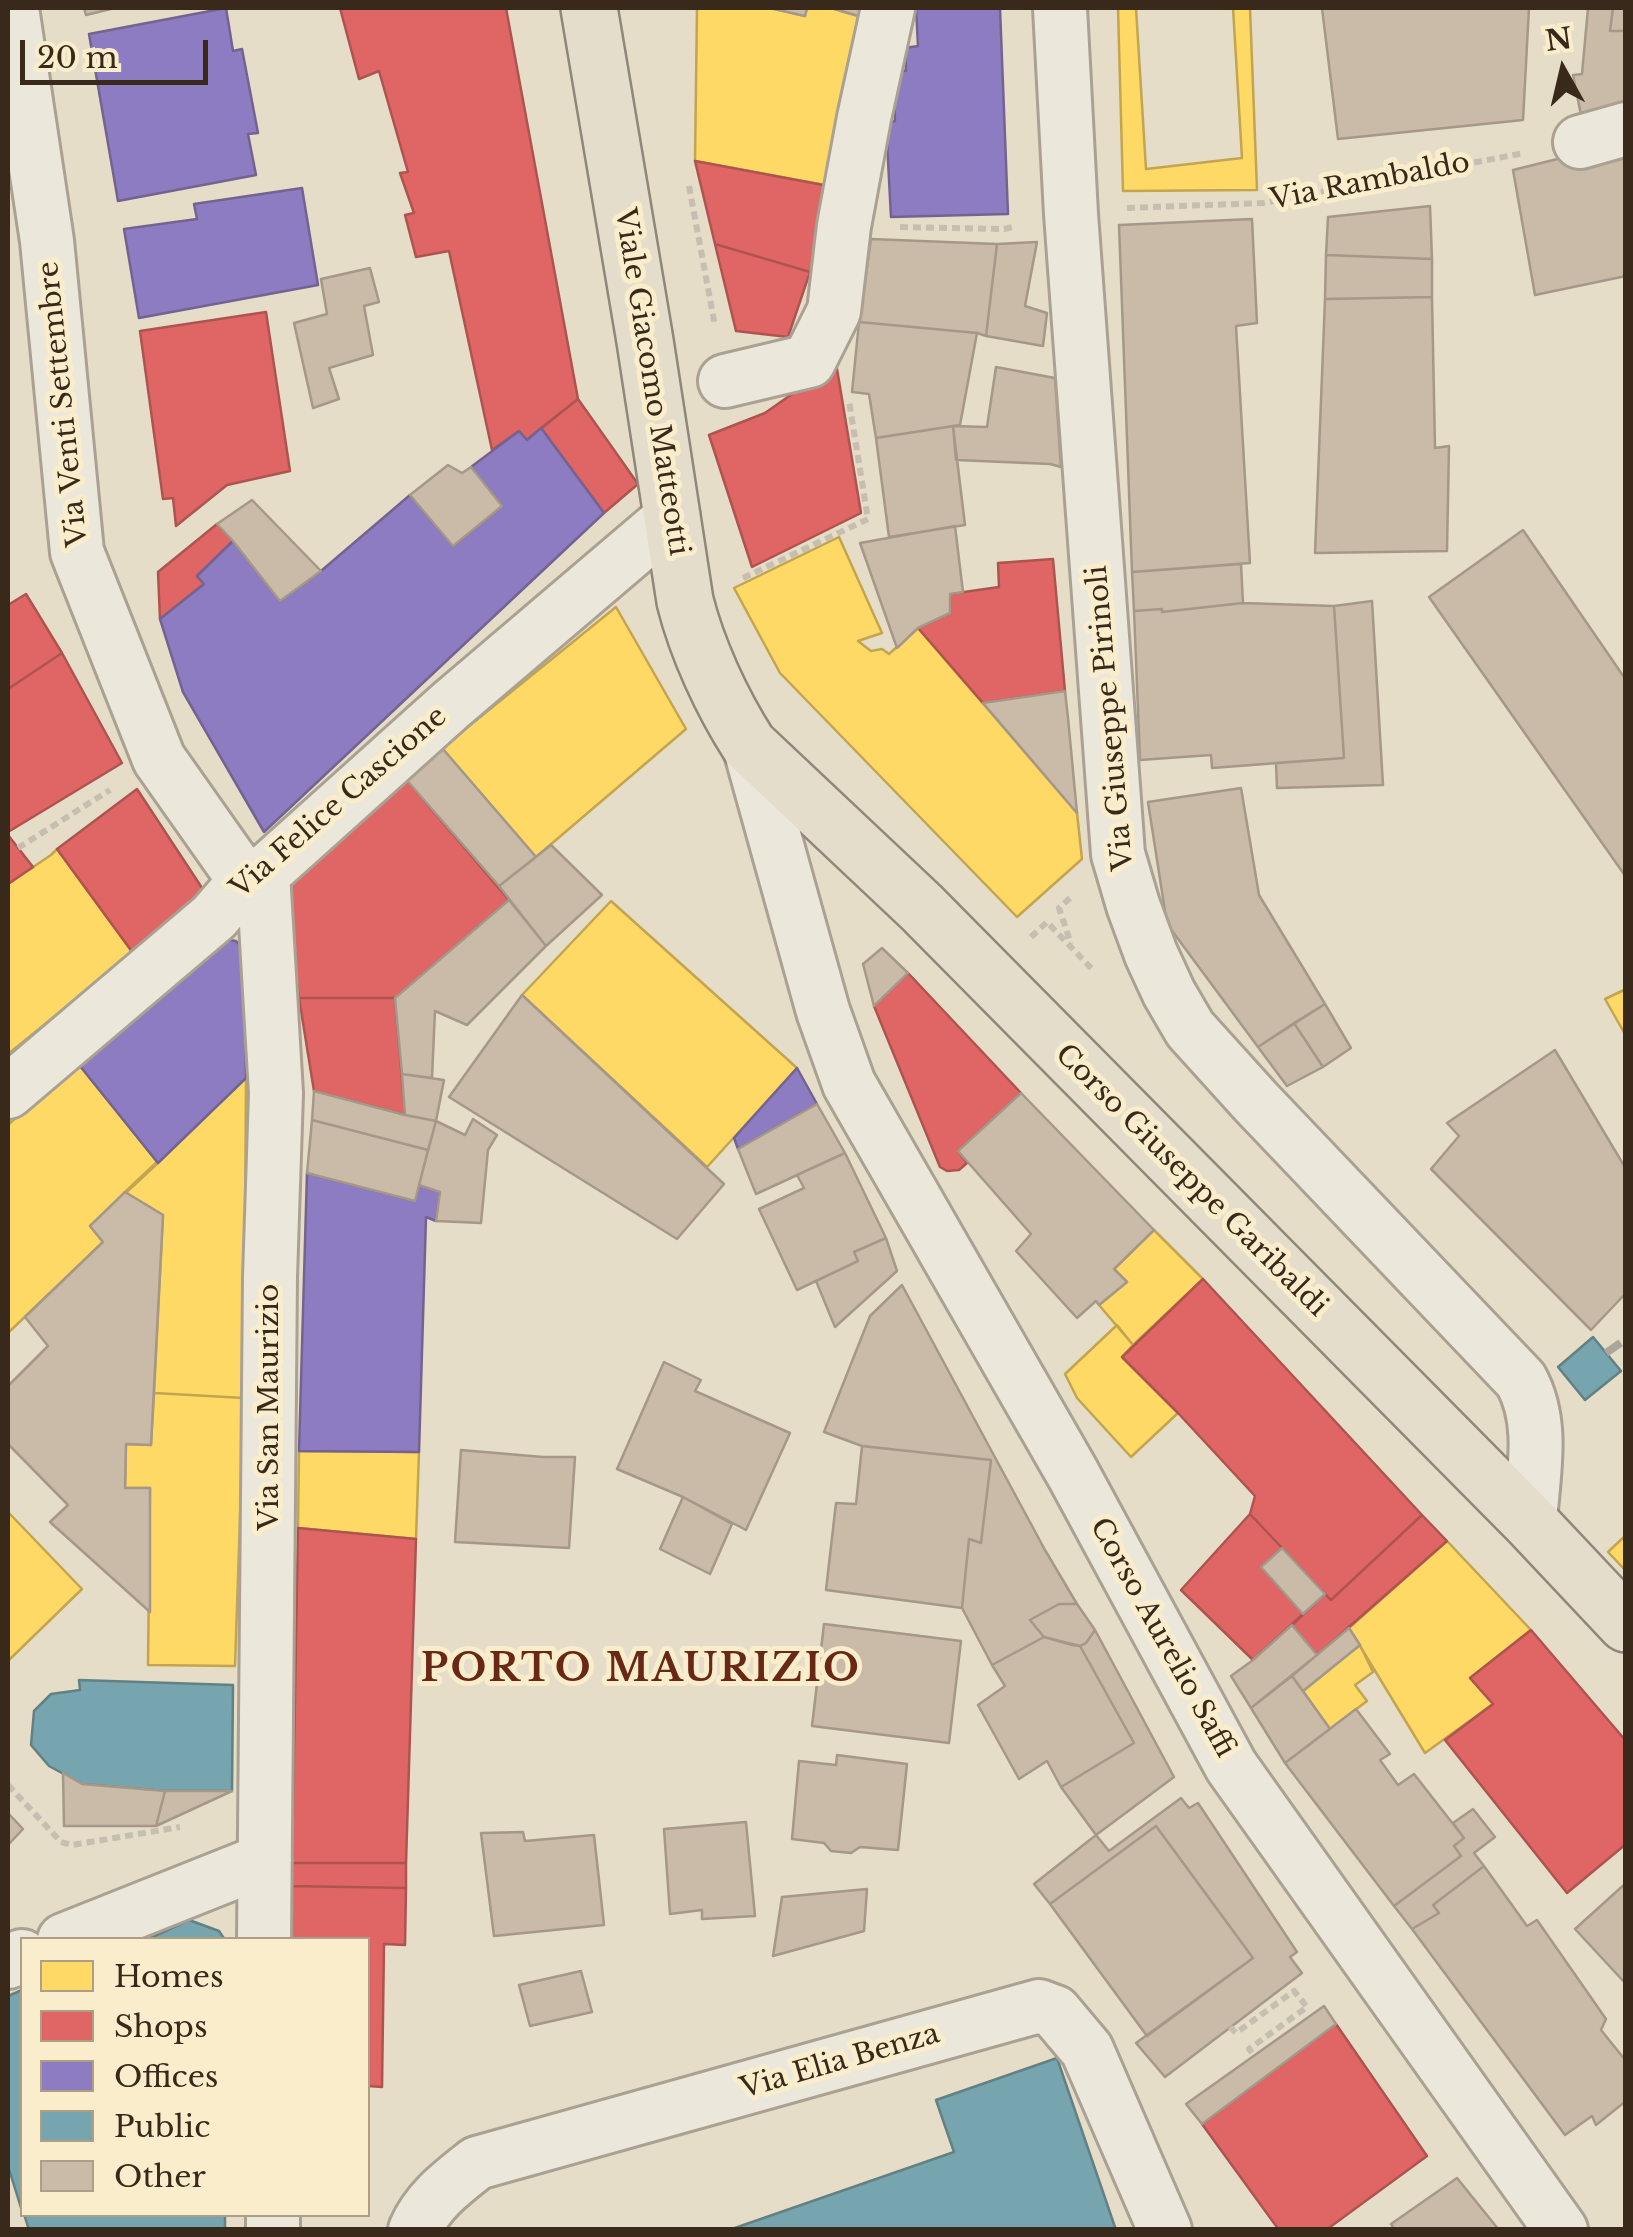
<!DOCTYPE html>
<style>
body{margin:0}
#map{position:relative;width:1633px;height:2237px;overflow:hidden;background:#e5ddc8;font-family:"Libre Baskerville",serif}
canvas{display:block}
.frame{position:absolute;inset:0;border:10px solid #38291a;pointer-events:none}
.legend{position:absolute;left:20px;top:1937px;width:350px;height:280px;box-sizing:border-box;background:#f9edcc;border:2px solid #ac9f85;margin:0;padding:12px 18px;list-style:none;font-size:30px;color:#38291a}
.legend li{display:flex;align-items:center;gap:20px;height:50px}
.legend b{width:50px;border:2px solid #ac9f85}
.north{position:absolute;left:1513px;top:20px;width:100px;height:100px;-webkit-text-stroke:8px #f9edcc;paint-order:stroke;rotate:352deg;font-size:28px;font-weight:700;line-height:40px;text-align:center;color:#38291a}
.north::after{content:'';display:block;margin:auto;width:35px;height:45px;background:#38291a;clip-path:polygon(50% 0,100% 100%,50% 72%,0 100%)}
.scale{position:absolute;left:20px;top:40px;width:188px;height:45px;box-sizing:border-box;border:5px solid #38291a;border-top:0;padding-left:12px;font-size:30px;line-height:35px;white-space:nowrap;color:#38291a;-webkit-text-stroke:8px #f9edcc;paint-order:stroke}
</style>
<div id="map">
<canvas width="1633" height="2237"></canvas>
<div class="frame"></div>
<ul class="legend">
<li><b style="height:28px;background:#ffd966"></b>Homes</li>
<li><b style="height:28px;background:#e06666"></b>Shops</li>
<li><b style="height:28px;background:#8e7cc3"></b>Offices</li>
<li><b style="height:28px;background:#76a5af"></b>Public</li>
<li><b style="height:28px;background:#cabaa8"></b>Other</li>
</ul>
<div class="north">N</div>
<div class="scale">20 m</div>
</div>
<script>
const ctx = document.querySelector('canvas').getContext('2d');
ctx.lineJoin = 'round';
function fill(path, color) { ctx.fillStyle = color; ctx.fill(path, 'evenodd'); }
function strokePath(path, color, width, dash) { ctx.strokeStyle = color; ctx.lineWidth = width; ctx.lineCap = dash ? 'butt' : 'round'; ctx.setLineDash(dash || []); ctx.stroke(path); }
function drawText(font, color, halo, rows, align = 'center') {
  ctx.font = font + ' "Libre Baskerville",serif'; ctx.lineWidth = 10; ctx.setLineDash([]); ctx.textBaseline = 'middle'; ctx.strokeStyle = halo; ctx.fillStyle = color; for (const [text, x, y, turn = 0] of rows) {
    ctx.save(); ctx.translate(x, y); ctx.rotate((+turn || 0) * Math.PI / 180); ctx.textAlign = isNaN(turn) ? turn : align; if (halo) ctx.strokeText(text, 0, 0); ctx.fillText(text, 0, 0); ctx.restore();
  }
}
const homes = new Path2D(`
 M 697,8 L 770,8 L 805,16 L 807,8 L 831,8 L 872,20 L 836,187 L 695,161 Z
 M 1118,8 L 1250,8 L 1257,190 L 1123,191 Z
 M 1136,8 L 1233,8 L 1242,158 L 1146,169 Z
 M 839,537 L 882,633 L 858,641 L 871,651 L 882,649 L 889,654 L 918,628 L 1077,813 L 1082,859 L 1017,917 L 780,673 L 734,588 Z
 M 616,607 L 686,729 L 536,857 L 442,748 Z
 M 57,849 L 133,953 L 8,1054 L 8,884 L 51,855 Z
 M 611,901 L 797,1068 L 707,1167 L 522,995 Z
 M 1626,989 L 1626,1036 L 1605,999 Z
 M 76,1061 L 158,1163 L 90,1226 L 103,1242 L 8,1333 L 8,1125 Z
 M 246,1078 L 244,1398 L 154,1393 L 163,1215 L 125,1192 Z
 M 1154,1230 L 1203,1279 L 1133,1345 L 1099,1305 L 1127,1282 L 1114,1269 Z
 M 1117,1325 L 1133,1345 L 1122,1357 L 1178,1413 L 1131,1457 L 1077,1398 L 1065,1374 Z
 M 154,1393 L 244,1398 L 235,1666 L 148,1665 L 150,1488 L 125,1488 L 126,1444 L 151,1445 Z
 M 299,1451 L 419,1452 L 416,1539 L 298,1528 Z
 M 8,1512 L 82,1589 L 8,1661 Z
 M 1626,1535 L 1626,1571 L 1608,1552 Z
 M 1447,1541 L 1531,1630 L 1470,1678 L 1493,1704 L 1425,1753 L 1349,1628 Z
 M 1360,1645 L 1373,1672 L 1355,1685 L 1367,1701 L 1330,1729 L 1303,1691 Z`);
const shops = new Path2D(`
 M 340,8 L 506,8 L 578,399 L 527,440 L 519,431 L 492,450 L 449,251 L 416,257 L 405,215 L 414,213 L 400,173 L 408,172 L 379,71 L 359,79 Z
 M 695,161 L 834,187 L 810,272 L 715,244 Z
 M 715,244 L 810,272 L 788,337 L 736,331 Z
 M 266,312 L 290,471 L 227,485 L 176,526 L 173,498 L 163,499 L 140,331 Z
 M 836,363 L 861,513 L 752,567 L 709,435 L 765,413 Z
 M 578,399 L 638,484 L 604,513 L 541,428 Z
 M 217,524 L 233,541 L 197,576 L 204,584 L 160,619 L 158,572 Z
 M 1053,559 L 1065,691 L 983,703 L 918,628 L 950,613 L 950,594 L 999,587 L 998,563 Z
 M 26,594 L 62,653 L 8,689 L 8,605 Z
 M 62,653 L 122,763 L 8,832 L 8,689 Z
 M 404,777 L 509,900 L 395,998 L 299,998 L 283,882 Z
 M 137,789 L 206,894 L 133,953 L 57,849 Z
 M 8,835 L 33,867 L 8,884 Z
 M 908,973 L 1021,1093 L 958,1151 L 967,1163 L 959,1170 L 947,1171 L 940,1167 L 874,1006 Z
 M 299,998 L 395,998 L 405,1115 L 314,1091 Z
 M 1203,1279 L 1422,1515 L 1331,1600 L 1250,1514 L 1255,1496 L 1178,1413 L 1122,1357 Z
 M 1250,1514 L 1282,1548 L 1261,1567 L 1303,1614 L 1253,1660 L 1181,1590 Z
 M 1422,1515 L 1447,1541 L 1317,1655 L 1292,1625 L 1325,1594 L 1331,1600 Z
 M 298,1528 L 416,1539 L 406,1863 L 292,1863 Z
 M 1531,1630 L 1626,1741 L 1626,1844 L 1567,1893 L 1445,1740 L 1493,1704 L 1470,1678 Z
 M 292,1863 L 406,1863 L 406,1888 L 291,1886 Z
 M 291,1886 L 406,1888 L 405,1945 L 384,1944 L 382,2087 L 368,2086 L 368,1940 L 290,1940 Z
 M 1336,2024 L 1427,2156 L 1326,2230 L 1279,2230 L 1202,2124 Z`);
const offices = new Path2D(`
 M 226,8 L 233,51 L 242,49 L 258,133 L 248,134 L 256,175 L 118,201 L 89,34 Z
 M 916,8 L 1000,8 L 1008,214 L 891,217 L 886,123 L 895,121 L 893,69 L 906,71 L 905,48 L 918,46 Z
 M 302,188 L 318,285 L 139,318 L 124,229 L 197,219 L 194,204 Z
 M 541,428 L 604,513 L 264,832 L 183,692 L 160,619 L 204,584 L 197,576 L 233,541 L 280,601 L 321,571 L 410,495 L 453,546 L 502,506 L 471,467 L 519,431 L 527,440 Z
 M 222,939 L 236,941 L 244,950 L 246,1078 L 158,1163 L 76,1061 Z
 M 797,1068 L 817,1104 L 738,1149 L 734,1138 Z
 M 307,1173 L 415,1201 L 419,1185 L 440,1192 L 436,1221 L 426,1217 L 419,1452 L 299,1451 Z`);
const public = new Path2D(`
 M 1593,1337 L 1621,1371 L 1585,1400 L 1558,1367 Z
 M 79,1680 L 233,1685 L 232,1791 L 165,1791 L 82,1784 L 49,1766 L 31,1745 L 34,1711 L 51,1694 L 80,1690 Z
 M 189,1920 L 219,1931 L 225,1940 L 146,1940 Z
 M 22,1990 L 22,2211 L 8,2166 L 8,1996 Z
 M 1057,2058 L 1116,2230 L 729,2230 L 954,2152 L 936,2100 Z
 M 24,2214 L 225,2214 L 225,2230 L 29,2230 Z`);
const building = new Path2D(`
 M 84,8 L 115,8 L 86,15 Z
 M 770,8 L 807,8 L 805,16 Z
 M 831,8 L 875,8 L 872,20 Z
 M 1322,8 L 1529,8 L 1523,120 L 1338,139 Z
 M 1588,8 L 1613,8 L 1610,31 L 1626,31 L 1626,111 L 1583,125 L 1573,75 L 1582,74 Z
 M 1613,8 L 1626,8 L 1626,31 L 1610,31 Z
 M 1626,142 L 1626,276 L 1535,295 L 1513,170 Z
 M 1430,206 L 1432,259 L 1326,255 L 1328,217 Z
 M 1252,219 L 1257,323 L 1236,326 L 1250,563 L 1132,572 L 1119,225 Z
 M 871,239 L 997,244 L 986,336 L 977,333 L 859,322 Z
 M 1037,242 L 1025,306 L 1047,313 L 1043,346 L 986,336 L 997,244 Z
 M 1326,255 L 1432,259 L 1432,297 L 1325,299 Z
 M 370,268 L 379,302 L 364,306 L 373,355 L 329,368 L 339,399 L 313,408 L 294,323 L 327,314 L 321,279 Z
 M 1432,297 L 1435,448 L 1449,446 L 1447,551 L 1315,553 L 1325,299 Z
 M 859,322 L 977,333 L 960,425 L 876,438 L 869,394 L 852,392 Z
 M 996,367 L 1055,378 L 1061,467 L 1050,464 L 956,460 L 953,426 L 987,427 Z
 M 953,426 L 965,525 L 889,537 L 876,438 Z
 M 448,465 L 462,473 L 471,467 L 502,506 L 453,546 L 410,495 Z
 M 252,500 L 321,571 L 280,601 L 233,541 L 217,524 Z
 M 955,526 L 963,592 L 950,594 L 950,613 L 918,628 L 897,648 L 860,543 Z
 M 1523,530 L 1626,680 L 1626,877 L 1429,597 Z
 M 1241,564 L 1243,603 L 1162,612 L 1162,609 L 1134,611 L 1132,572 Z
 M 1372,601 L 1383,785 L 1277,788 L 1276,763 L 1344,758 L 1334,606 Z
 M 1243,603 L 1334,606 L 1344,758 L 1212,768 L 1211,755 L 1140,760 L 1134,611 L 1162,609 L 1162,612 Z
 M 1065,691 L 1068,718 L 1077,813 L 983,703 Z
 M 442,748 L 536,857 L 499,886 L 404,777 Z
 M 1241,788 L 1259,895 L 1325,1004 L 1258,1047 L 1167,924 L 1148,802 Z
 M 551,845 L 602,895 L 546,946 L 499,886 Z
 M 509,900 L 546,946 L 467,1025 L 435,1011 L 432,1078 L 402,1074 L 395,998 Z
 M 882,948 L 908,973 L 874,1006 L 863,964 Z
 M 522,995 L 724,1184 L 677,1239 L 449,1097 Z
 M 1325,1004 L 1351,1048 L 1323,1067 L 1294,1023 Z
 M 1294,1023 L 1323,1067 L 1287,1086 L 1258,1047 Z
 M 1555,1050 L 1626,1169 L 1626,1293 L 1591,1330 L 1431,1169 L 1459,1136 L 1447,1123 Z
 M 402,1074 L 444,1080 L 436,1121 L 405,1115 Z
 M 314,1091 L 405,1115 L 436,1121 L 428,1150 L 312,1120 Z
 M 1021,1093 L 1154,1230 L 1114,1269 L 1127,1282 L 1099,1305 L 1096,1301 L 1077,1318 L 1016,1251 L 1031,1234 L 958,1151 Z
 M 817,1104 L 845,1153 L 756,1194 L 738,1149 Z
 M 473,1119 L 497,1135 L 488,1150 L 481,1223 L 436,1221 L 440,1192 L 419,1185 L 436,1121 L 465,1135 Z
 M 312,1120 L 428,1150 L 415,1201 L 307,1173 Z
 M 845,1153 L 886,1238 L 854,1252 L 858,1261 L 797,1290 L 759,1209 L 804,1188 L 797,1175 Z
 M 125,1192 L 163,1215 L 151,1445 L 126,1444 L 125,1488 L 150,1488 L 150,1612 L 50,1522 L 68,1505 L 8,1444 L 8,1386 L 48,1346 L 25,1317 L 103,1242 L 90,1226 Z
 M 886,1238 L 897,1271 L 835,1327 L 816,1281 L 858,1261 L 854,1252 Z
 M 902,1285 L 1045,1550 L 1077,1604 L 1059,1604 L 1030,1620 L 1044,1637 L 992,1665 L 962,1608 L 969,1539 L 981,1543 L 991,1460 L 862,1446 L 824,1432 L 870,1316 Z
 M 664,1362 L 701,1380 L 695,1391 L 790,1433 L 746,1530 L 683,1497 L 617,1469 Z
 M 862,1446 L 991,1460 L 981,1543 L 969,1539 L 962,1608 L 826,1590 L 836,1503 L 856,1504 Z
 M 461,1450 L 543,1457 L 575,1457 L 569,1548 L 455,1542 Z
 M 683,1497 L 732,1524 L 710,1574 L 660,1549 Z
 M 1282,1548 L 1325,1594 L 1303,1614 L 1261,1567 Z
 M 1059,1604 L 1077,1604 L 1095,1630 L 1086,1643 L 1080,1646 L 1072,1645 L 1044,1637 L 1030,1620 Z
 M 824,1624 L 961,1641 L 949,1743 L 812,1726 Z
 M 1292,1625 L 1317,1655 L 1251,1708 L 1231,1676 L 1253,1660 Z
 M 1349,1628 L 1360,1645 L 1303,1691 L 1292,1676 Z
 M 1095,1630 L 1174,1777 L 1096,1835 L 1061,1787 L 1134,1743 L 1080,1646 L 1086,1643 Z
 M 1044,1637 L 1080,1646 L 1134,1743 L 1061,1787 L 1047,1761 L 1019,1779 L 978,1705 L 1005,1686 L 992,1665 Z
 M 1292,1676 L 1330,1729 L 1285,1763 L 1251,1708 Z
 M 1356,1709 L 1390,1754 L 1380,1760 L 1398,1785 L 1414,1774 L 1464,1838 L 1454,1846 L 1461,1856 L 1394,1906 L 1285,1763 Z
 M 837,1755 L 907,1764 L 898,1850 L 860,1847 L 851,1853 L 831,1851 L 824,1843 L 792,1839 L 799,1761 L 836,1765 Z
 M 63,1773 L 82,1784 L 165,1791 L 156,1826 L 64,1826 Z
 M 165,1791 L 232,1791 L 156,1826 Z
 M 1181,1798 L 1189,1808 L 1198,1803 L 1297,1952 L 1290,1957 L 1302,1973 L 1165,2077 L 1136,2043 L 1253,1958 L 1156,1826 L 1050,1904 L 1034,1884 L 1096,1835 L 1109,1851 Z
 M 1473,1809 L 1495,1837 L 1474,1853 L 1484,1866 L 1433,1905 L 1439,1913 L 1412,1929 L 1394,1906 L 1461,1856 L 1454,1846 L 1464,1838 L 1453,1823 Z
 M 8,1813 L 23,1829 L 8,1845 Z
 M 746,1822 L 755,1916 L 702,1919 L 702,1910 L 670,1914 L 664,1829 Z
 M 1156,1826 L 1253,1958 L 1147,2036 L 1050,1904 Z
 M 523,1832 L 525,1841 L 594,1835 L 604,1925 L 494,1936 L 481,1833 Z
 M 1484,1866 L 1527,1926 L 1537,1920 L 1606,2019 L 1601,2030 L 1626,2061 L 1626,2101 L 1596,2125 L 1592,2116 L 1565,2135 L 1412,1929 L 1439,1913 L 1433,1905 Z
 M 1626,1883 L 1626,1984 L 1575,1929 Z
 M 867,1889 L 864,1931 L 773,1956 L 782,1897 Z
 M 581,1971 L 592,2012 L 530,2026 L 519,1985 Z
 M 1324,2006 L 1336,2024 L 1202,2124 L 1186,2104 Z
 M 1457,2178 L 1499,2230 L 1395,2230 L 1391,2224 Z`);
const path = new Path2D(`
 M 689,186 L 715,326
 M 1127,208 L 1263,203 L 1524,153
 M 900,227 L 1004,229 L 1013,227
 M 743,578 L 868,519 L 849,401
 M 18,848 L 110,790
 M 1070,898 L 1059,908 L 1071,944
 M 1031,937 L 1047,922 L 1092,969
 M 8,1785 L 61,1842 L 72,1845 L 180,1827
 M 1230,2027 L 1236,2033 L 1294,1991 L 1307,2007 L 1249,2049 L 1254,2055`);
const street = new Path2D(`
 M 12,8 L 47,241 L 77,552 L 159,759 L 245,881
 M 1060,8 L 1071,214 L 1118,854 L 1133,905 L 1151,954 L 1169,993 L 1190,1029 L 1256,1102 L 1521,1380 C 1545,1423 1533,1475 1530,1522
 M 1580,142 L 1626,129
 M 725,381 L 809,361 L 834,311 L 844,226 L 864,118 L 888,8
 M 749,745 L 823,1011 L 849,1084 L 1073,1474 L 1231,1766 L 1561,2230
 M 263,874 L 276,1093 L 270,1277 L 264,1940
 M 8,1092 L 214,917 L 245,881 L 263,874 L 451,705 L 673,516
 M 64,1940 L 265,1860
 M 8,1962 L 22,1956
 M 273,2214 L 273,2230
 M 415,2230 C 428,2200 452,2183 477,2163 L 1039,2006 L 1055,2012 L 1087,2050 L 1165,2230`);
const primary = new Path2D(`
 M 589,8 L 645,341 L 685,601 C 697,649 722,703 749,745 L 921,907 L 1530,1522 L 1626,1624`);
const rail = new Path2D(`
 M 1606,1353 L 1626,1339`);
const streetNames = [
 ["Via Rambaldo",1370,182,-11],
 ["Viale Giacomo Matteotti",651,382,81],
 ["Via Venti Settembre",64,404,-96],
 ["Via Giuseppe Pirinoli",1111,718,-95],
 ["Via Felice Cascione",339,803,-41],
 ["Corso Giuseppe Garibaldi",1191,1181,45],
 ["Via San Maurizio",270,1407,-90],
 ["Corso Aurelio Saffi",1162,1638,61],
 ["Via Elia Benza",840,2062,-16]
];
const districtNames = [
 ["PORTO MAURIZIO",641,1670]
];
fill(homes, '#ffd966');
strokePath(homes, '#c3a44f', 2.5);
fill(shops, '#e06666');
strokePath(shops, '#ae544f', 2.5);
fill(offices, '#8e7cc3');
strokePath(offices, '#746390', 2.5);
fill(public, '#76a5af');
strokePath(public, '#638082', 2.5);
fill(building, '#cabaa8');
strokePath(building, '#a59888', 2.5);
strokePath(street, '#aaa192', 58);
strokePath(primary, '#8f8779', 60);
strokePath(path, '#c5beb1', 6, [8, 5]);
strokePath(street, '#ece7db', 52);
strokePath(primary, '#e4ddcb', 55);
strokePath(rail, '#aba69c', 8, [18, 18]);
drawText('28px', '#38291a', '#f9edcc', streetNames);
ctx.letterSpacing = '2.5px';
drawText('bold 38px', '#692815', '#f9edcc', districtNames);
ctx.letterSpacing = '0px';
</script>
